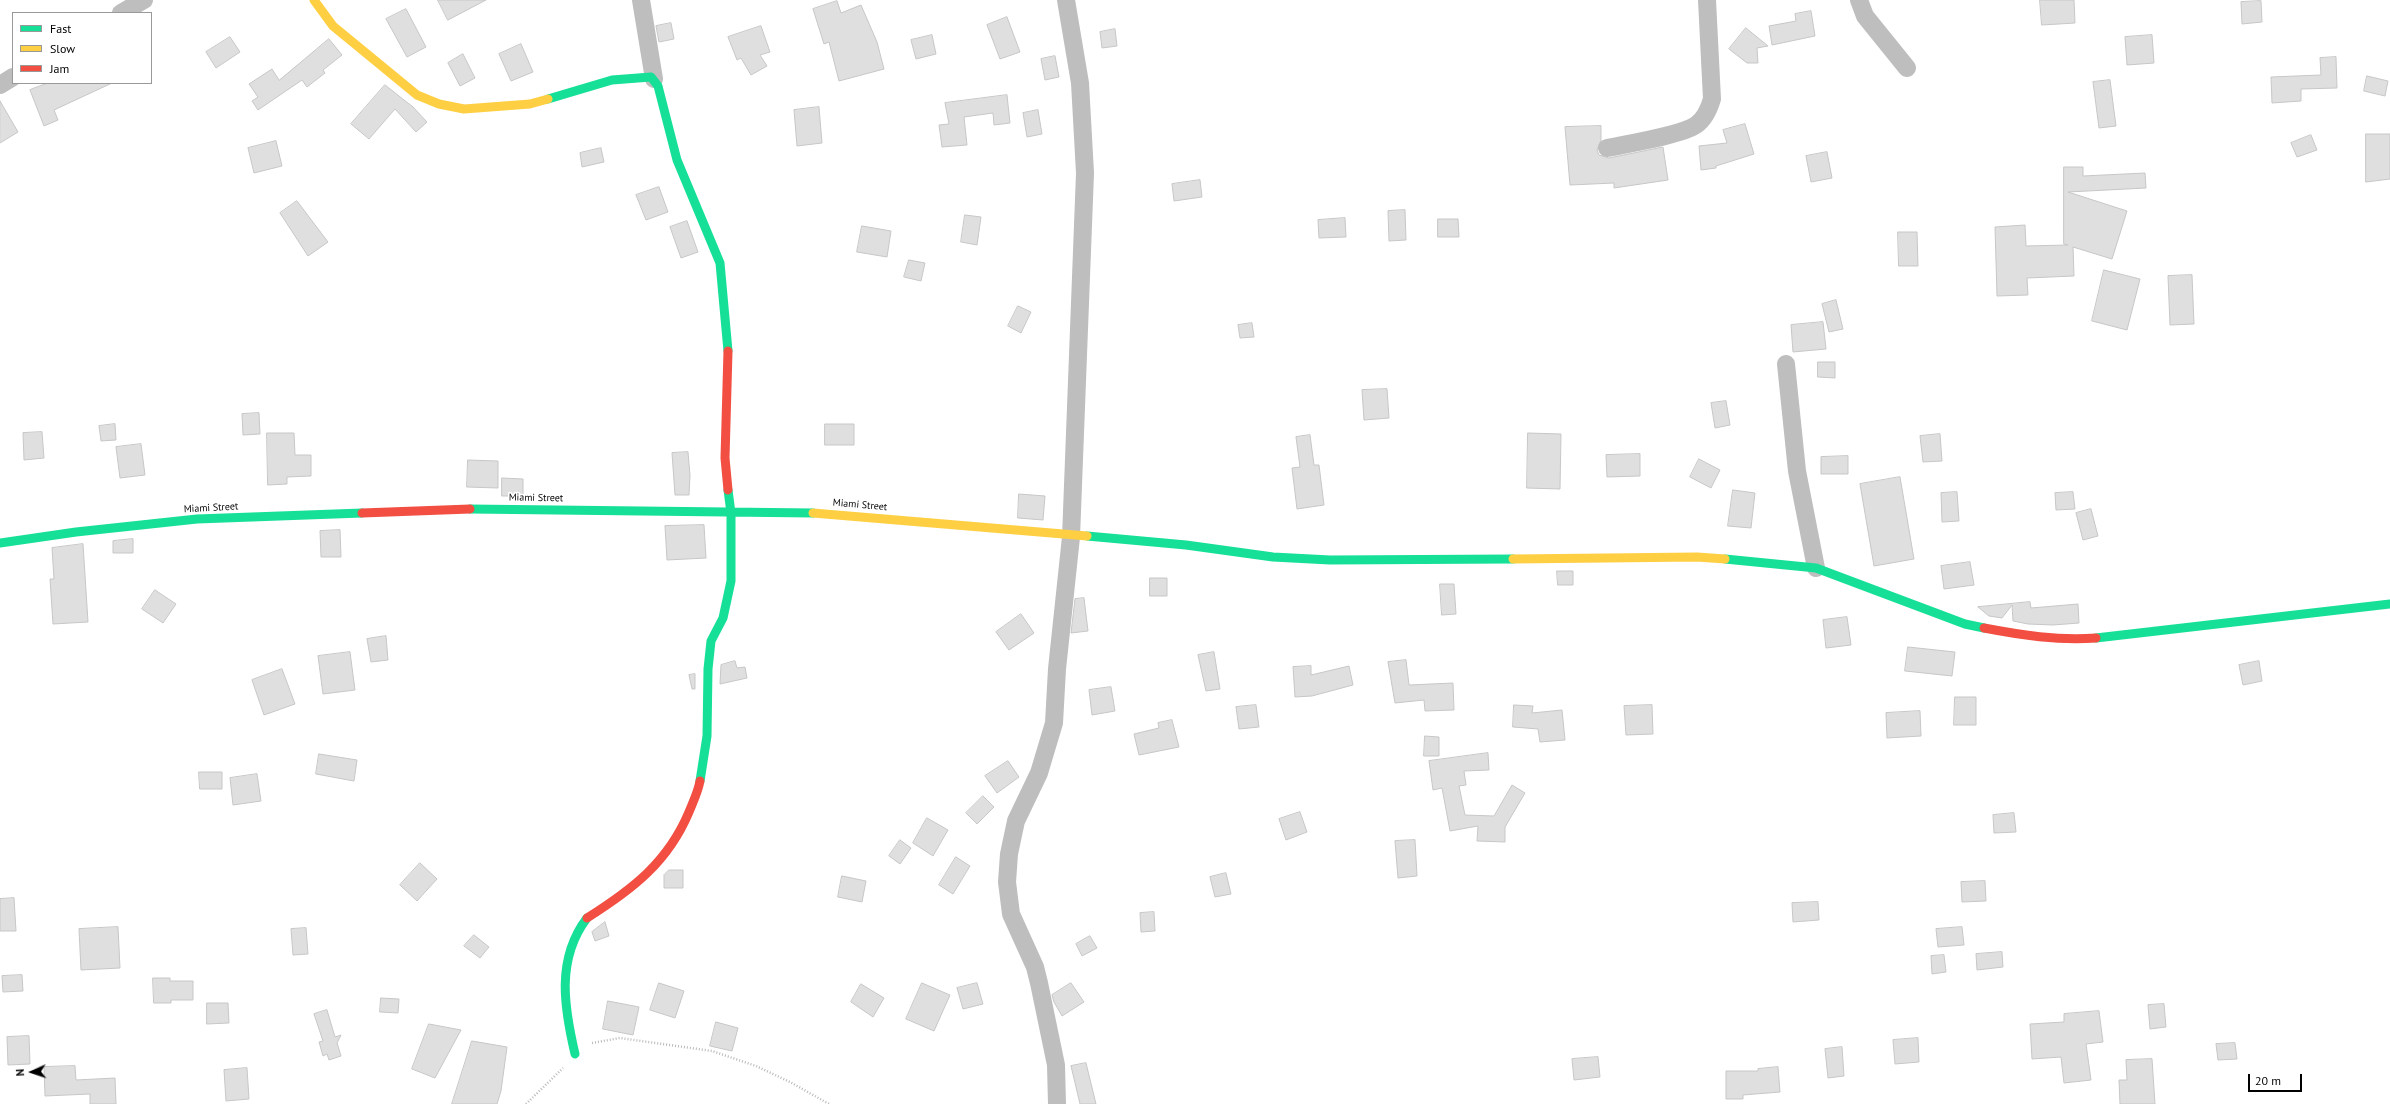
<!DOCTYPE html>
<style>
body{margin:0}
#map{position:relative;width:2390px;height:1104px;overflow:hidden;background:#fff;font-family:"PT Sans",sans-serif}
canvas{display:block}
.legend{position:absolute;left:12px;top:12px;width:140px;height:72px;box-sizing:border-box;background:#fff;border:1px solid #999;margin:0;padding:5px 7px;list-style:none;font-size:12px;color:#000}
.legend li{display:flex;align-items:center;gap:8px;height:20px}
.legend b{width:20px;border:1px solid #999}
.north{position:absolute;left:12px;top:1052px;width:40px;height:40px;-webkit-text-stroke:3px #fff;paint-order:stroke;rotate:267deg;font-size:11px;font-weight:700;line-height:16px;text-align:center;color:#000}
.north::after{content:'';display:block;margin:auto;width:14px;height:18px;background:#000;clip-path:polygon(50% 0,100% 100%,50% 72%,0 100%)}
.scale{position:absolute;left:2248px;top:1074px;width:54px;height:18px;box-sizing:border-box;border:2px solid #000;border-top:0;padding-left:5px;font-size:12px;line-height:14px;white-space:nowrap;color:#000;-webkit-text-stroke:3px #fff;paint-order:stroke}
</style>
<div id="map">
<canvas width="2390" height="1104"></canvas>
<ul class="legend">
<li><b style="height:5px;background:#16e098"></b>Fast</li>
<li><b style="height:5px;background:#ffcf43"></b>Slow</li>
<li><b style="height:5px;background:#f24e42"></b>Jam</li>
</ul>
<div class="north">N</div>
<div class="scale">20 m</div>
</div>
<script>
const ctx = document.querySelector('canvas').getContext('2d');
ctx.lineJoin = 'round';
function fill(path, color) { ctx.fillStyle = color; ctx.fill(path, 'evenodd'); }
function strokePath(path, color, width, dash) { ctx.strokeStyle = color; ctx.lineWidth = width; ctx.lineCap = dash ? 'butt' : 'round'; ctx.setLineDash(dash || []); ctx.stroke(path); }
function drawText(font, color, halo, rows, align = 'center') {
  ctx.font = font + ' "PT Sans",sans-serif'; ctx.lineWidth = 3.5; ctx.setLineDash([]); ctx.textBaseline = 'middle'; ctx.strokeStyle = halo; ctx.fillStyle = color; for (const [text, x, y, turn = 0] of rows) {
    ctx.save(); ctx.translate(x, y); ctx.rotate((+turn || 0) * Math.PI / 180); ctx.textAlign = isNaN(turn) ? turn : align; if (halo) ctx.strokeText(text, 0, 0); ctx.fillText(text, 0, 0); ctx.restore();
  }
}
const building = new Path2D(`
 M 438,0 L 486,0 L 448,20 Z
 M 2040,0 L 2074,0 L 2075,23 L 2042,25 Z
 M 837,1 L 841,13 L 861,5 L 877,42 L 884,69 L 839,81 L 829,42 L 824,44 L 813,9 Z
 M 2261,1 L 2262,22 L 2242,24 L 2241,2 Z
 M 406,9 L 426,47 L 407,57 L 386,19 Z
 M 1811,11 L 1815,36 L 1772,45 L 1769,26 L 1796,21 L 1795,14 Z
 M 1007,17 L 1020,52 L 1000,59 L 987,25 Z
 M 671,23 L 674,39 L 659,42 L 656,26 Z
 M 761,26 L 770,52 L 760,55 L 767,66 L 751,75 L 741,58 L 737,60 L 728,37 Z
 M 1746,28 L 1768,46 L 1757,48 L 1758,63 L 1747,63 L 1729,49 Z
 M 1115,29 L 1117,46 L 1102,48 L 1100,32 Z
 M 932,35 L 936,54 L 916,59 L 911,40 Z
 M 2152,35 L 2154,63 L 2127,65 L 2125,37 Z
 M 230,37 L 240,52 L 216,68 L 206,52 Z
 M 329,39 L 342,55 L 323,70 L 325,73 L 307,87 L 302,80 L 258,110 L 252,101 L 258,97 L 249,84 L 272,69 L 279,80 Z
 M 521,44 L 533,72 L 511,81 L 499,54 Z
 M 463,54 L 475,78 L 460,86 L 448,63 Z
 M 1055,56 L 1059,77 L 1045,80 L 1041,59 Z
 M 2336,57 L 2337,88 L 2301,89 L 2301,101 L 2272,103 L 2271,77 L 2321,75 L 2320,58 Z
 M 2367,76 L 2388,81 L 2385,96 L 2364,91 Z
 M 2110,80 L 2116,126 L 2099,128 L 2093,82 Z
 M 48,83 L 112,83 L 54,110 L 58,120 L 44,126 L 30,90 Z
 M 385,85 L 413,107 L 427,122 L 416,132 L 395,109 L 369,139 L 351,124 Z
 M 1007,95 L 1010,123 L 994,125 L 993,113 L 964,117 L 967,145 L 942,147 L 939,125 L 949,124 L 945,103 Z
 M 0,101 L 18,132 L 0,143 Z
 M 819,107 L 822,143 L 797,146 L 794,110 Z
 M 1038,110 L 1042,134 L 1027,137 L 1023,113 Z
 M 1745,124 L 1754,154 L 1716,166 L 1716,168 L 1701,170 L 1699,146 L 1727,143 L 1723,130 Z
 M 1601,126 L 1601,140 L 1597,150 L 1599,155 L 1609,158 L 1663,147 L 1668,180 L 1614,188 L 1614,183 L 1570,185 L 1565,127 Z
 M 2366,134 L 2390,134 L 2390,179 L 2366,182 Z
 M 2311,135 L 2317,150 L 2297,157 L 2291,143 Z
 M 276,141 L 282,166 L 254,173 L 248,148 Z
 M 601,148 L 604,162 L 582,167 L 580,153 Z
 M 1827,152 L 1832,178 L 1811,182 L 1806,156 Z
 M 2064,167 L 2083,167 L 2083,176 L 2145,173 L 2146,188 L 2068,192 L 2127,211 L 2112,259 L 2073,247 L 2074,276 L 2027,278 L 2028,295 L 1997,296 L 1995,227 L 2025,225 L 2026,246 L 2068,245 L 2064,244 Z
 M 1200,180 L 1202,197 L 1174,201 L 1172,184 Z
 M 659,187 L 668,212 L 646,220 L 636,195 Z
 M 297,201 L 328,242 L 308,256 L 280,213 Z
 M 1405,210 L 1406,240 L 1389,241 L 1388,211 Z
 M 965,215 L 981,217 L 977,245 L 961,242 Z
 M 1345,218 L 1346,237 L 1319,238 L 1318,220 Z
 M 1438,219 L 1458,219 L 1459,237 L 1438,237 Z
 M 687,221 L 698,252 L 681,258 L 670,227 Z
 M 862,226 L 891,231 L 887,257 L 857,252 Z
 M 1898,232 L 1917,232 L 1918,266 L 1899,266 Z
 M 909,260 L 925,263 L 921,281 L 904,277 Z
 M 2104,270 L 2140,279 L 2127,330 L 2092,321 Z
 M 2192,275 L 2194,324 L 2170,325 L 2168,276 Z
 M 1836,300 L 1843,329 L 1829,332 L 1822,304 Z
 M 1018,306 L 1031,312 L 1021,333 L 1008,326 Z
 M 1823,322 L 1826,349 L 1793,352 L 1791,325 Z
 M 1252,323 L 1254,337 L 1240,338 L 1238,325 Z
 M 1818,362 L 1835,362 L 1835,378 L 1818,377 Z
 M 1387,389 L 1389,418 L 1364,420 L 1362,390 Z
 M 1726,401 L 1730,425 L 1715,428 L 1711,403 Z
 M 259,413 L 260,434 L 243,435 L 242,414 Z
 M 115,424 L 116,440 L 101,441 L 99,426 Z
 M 825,424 L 854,424 L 854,445 L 825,445 Z
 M 42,432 L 44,458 L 24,460 L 23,433 Z
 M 267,433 L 294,433 L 295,455 L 311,455 L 311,476 L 287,477 L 287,484 L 268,485 Z
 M 1528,433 L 1561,434 L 1560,489 L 1527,488 Z
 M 1940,434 L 1942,461 L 1923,462 L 1920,436 Z
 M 1310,435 L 1314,465 L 1319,465 L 1324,505 L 1297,509 L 1292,468 L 1300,467 L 1296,437 Z
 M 141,444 L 145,475 L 120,478 L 116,447 Z
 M 688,452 L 690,475 L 689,495 L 675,495 L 672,453 Z
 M 1640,454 L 1640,476 L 1607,477 L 1606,455 Z
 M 1848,456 L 1848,474 L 1821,474 L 1821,457 Z
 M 1699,459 L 1720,470 L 1711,488 L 1690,477 Z
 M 468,460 L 498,461 L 498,488 L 467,487 Z
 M 1900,477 L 1914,559 L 1874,566 L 1860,484 Z
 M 502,478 L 523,479 L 523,496 L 502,496 Z
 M 1733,490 L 1755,493 L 1751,528 L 1728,526 Z
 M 1957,492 L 1959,521 L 1942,522 L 1941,493 Z
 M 2073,492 L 2075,509 L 2056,510 L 2055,493 Z
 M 1019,494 L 1045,496 L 1043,520 L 1018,518 Z
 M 2091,509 L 2098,536 L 2083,540 L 2076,513 Z
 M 704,525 L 706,558 L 667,560 L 665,526 Z
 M 340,530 L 341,557 L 321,557 L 320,531 Z
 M 133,539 L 133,553 L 113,553 L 113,541 Z
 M 83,544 L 88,622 L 53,624 L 50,579 L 54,579 L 52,548 Z
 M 1970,562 L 1974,585 L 1944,589 L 1941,566 Z
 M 1557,571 L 1573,571 L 1573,585 L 1558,585 Z
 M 1150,578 L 1167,578 L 1167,596 L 1150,596 Z
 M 1440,584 L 1454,584 L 1456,614 L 1442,615 Z
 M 155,590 L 176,604 L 163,623 L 142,609 Z
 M 1084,598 L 1088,631 L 1071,633 L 1075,599 Z
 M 2030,602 L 2031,608 L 2078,604 L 2079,623 L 2053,625 L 2028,624 L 2013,621 L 2012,605 L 2002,618 L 1989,616 L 1978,607 Z
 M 1021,614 L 1034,633 L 1009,650 L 996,632 Z
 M 1847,617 L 1851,645 L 1826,648 L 1823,620 Z
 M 386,636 L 388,660 L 371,662 L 367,639 Z
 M 1908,647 L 1955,652 L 1952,676 L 1905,671 Z
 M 350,652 L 355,690 L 323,694 L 318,656 Z
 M 1214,652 L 1220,689 L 1206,691 L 1198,655 Z
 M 1406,660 L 1409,685 L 1453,683 L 1454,710 L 1425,711 L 1424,700 L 1395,703 L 1388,662 Z
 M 735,661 L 737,668 L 745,667 L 747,678 L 720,684 L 721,665 Z
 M 2259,661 L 2262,681 L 2243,685 L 2239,665 Z
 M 1311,666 L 1311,675 L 1349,666 L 1353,685 L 1312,696 L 1295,697 L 1293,667 Z
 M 282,669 L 295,704 L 264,715 L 252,680 Z
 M 695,674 L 695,689 L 692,689 L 689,675 Z
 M 1111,687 L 1115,711 L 1092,715 L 1089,690 Z
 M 1955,697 L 1976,697 L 1976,725 L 1954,725 Z
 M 1256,705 L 1259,727 L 1239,729 L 1236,707 Z
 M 1514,705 L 1533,706 L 1532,713 L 1562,710 L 1565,740 L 1540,742 L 1538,729 L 1513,727 Z
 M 1652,705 L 1653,734 L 1626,735 L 1624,706 Z
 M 1920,711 L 1921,736 L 1887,738 L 1886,713 Z
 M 1172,720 L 1179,747 L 1139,755 L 1134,734 L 1159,728 L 1158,723 Z
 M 1425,736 L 1439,737 L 1439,756 L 1424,756 Z
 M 1488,753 L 1489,770 L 1464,771 L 1466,785 L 1459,786 L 1465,815 L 1494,816 L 1512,785 L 1525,793 L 1505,827 L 1505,842 L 1477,841 L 1478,826 L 1450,831 L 1442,788 L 1433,790 L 1429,761 Z
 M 319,754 L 357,760 L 354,781 L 316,774 Z
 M 1008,761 L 1019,777 L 997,793 L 985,776 Z
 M 199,772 L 222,772 L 222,789 L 200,789 Z
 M 257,774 L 261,801 L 233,805 L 230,778 Z
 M 983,796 L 994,807 L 977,824 L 966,813 Z
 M 1300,812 L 1307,832 L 1286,840 L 1279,819 Z
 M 2014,813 L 2016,832 L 1994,833 L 1993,815 Z
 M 927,818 L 948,830 L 933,856 L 913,843 Z
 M 900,840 L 911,848 L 900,864 L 889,856 Z
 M 1415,840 L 1417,876 L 1398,878 L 1395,841 Z
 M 956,857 L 970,866 L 953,894 L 939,885 Z
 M 420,863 L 437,879 L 417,901 L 400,885 Z
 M 669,870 L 683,870 L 683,888 L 664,888 L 664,875 Z
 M 1226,873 L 1231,894 L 1215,897 L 1210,877 Z
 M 842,876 L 866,881 L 862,902 L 838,897 Z
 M 1985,881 L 1986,901 L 1962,902 L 1961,882 Z
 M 14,898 L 16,931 L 0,931 L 0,899 Z
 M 1818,902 L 1819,920 L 1793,922 L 1792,903 Z
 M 1154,912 L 1155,931 L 1141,932 L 1140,913 Z
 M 605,922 L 609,936 L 595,941 L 592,932 Z
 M 118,927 L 120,968 L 81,970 L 79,929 Z
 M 1962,927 L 1964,945 L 1938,947 L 1936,929 Z
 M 306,928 L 308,954 L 293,955 L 291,929 Z
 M 474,935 L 489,947 L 480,958 L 464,946 Z
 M 1090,936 L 1097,948 L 1082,956 L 1076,944 Z
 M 2002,952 L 2003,967 L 1977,970 L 1976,954 Z
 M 1944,955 L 1946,972 L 1932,974 L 1931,956 Z
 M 22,975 L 23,991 L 3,992 L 2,976 Z
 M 153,978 L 170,978 L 170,981 L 193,981 L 193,1000 L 171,1000 L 171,1003 L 154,1003 Z
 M 659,983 L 684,991 L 675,1018 L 650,1010 Z
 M 922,983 L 950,995 L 934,1031 L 906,1019 Z
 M 977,983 L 983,1004 L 963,1009 L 957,988 Z
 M 1071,983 L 1084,1002 L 1062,1016 L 1054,1002 L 1052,995 Z
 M 861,984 L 884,998 L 873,1017 L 851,1002 Z
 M 381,998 L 399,999 L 398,1013 L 380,1012 Z
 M 608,1001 L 639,1007 L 633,1035 L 603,1029 Z
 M 207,1003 L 228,1003 L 229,1023 L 207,1024 Z
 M 2164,1004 L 2166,1027 L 2150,1029 L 2148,1005 Z
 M 327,1010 L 335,1037 L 341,1035 L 337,1043 L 341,1056 L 329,1060 L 327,1054 L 323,1056 L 319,1042 L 323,1041 L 314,1014 Z
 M 2099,1011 L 2103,1042 L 2086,1044 L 2091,1080 L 2064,1083 L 2061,1057 L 2032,1059 L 2030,1024 L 2064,1022 L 2064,1014 Z
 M 716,1022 L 738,1028 L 732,1051 L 710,1046 Z
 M 429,1024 L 461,1030 L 435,1078 L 412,1069 Z
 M 29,1036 L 30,1064 L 8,1065 L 7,1037 Z
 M 1918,1038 L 1919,1062 L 1895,1064 L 1893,1040 Z
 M 472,1041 L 507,1047 L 501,1091 L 497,1104 L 452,1104 Z
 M 2235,1043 L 2237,1059 L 2218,1060 L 2216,1044 Z
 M 1842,1047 L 1844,1076 L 1828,1078 L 1825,1049 Z
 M 1598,1057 L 1600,1077 L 1574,1080 L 1572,1059 Z
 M 2152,1059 L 2155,1104 L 2120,1104 L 2119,1080 L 2127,1080 L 2126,1060 Z
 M 1086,1063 L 1096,1104 L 1080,1104 L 1071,1066 Z
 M 75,1066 L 76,1080 L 115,1078 L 116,1104 L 90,1104 L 90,1094 L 45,1096 L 44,1067 Z
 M 1778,1067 L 1780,1092 L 1743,1095 L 1743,1099 L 1726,1099 L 1726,1071 L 1758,1071 L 1758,1069 Z
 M 247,1068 L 249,1099 L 226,1101 L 224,1070 Z`);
const path = new Path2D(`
 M 592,1043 L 620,1038 L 712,1051 L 756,1066 L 790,1082 L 829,1104
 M 526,1104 L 563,1068`);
const street = new Path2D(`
 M 641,0 L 654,79
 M 1859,0 L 1865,16 L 1907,68
 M 121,13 L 144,0
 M 0,85 L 13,77
 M 1607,148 C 1626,144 1682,135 1696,125 C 1705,119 1709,109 1712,99 L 1707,0
 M 1786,364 L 1797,471 L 1816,568
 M 1057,1104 L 1056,1065 L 1039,983 L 1035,967 L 1011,914 L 1007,882 L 1009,854 L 1016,821 L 1039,773 L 1054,723 L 1057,669 L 1071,537 L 1085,173 L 1080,83 L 1066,0`);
const fast = new Path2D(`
 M 548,99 L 612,80 L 651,77 L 658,86 L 677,160 L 720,263 L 728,351
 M 470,509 L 813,513
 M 1087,536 L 1186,545 L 1273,557 L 1330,560 L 1513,559
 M 0,543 L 76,532 L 197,519 L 362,513
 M 1725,559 L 1816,568 L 1965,624 L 1984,628
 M 2096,638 L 2390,604
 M 700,781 L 707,736 L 708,669 L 711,641 L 723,618 L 731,581 L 731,513 L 728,490
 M 575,1054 C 564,1007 556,959 587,918`);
const slow = new Path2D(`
 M 314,0 L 333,26 L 417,95 L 439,104 L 464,109 L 530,104 L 548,99
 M 813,513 L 1087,536
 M 1513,559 L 1697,557 L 1725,559`);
const jam = new Path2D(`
 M 728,351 L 725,458 L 728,490
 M 362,513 L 470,509
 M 1984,628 C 2021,635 2058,641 2096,638
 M 587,918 C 633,889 668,862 689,812 C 693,802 698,792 700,781`);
const streetNames = [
 ["Miami Street",536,498,1],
 ["Miami Street",860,505,5],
 ["Miami Street",211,508,-3]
];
fill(building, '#dfdfdf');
strokePath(building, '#c7c7c7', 1);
strokePath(path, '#b9b9b9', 2.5, [1, 2]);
strokePath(street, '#bebebe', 18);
strokePath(fast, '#16e098', 9);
strokePath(slow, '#ffcf43', 9);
strokePath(jam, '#f24e42', 9);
drawText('10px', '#000', '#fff', streetNames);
</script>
